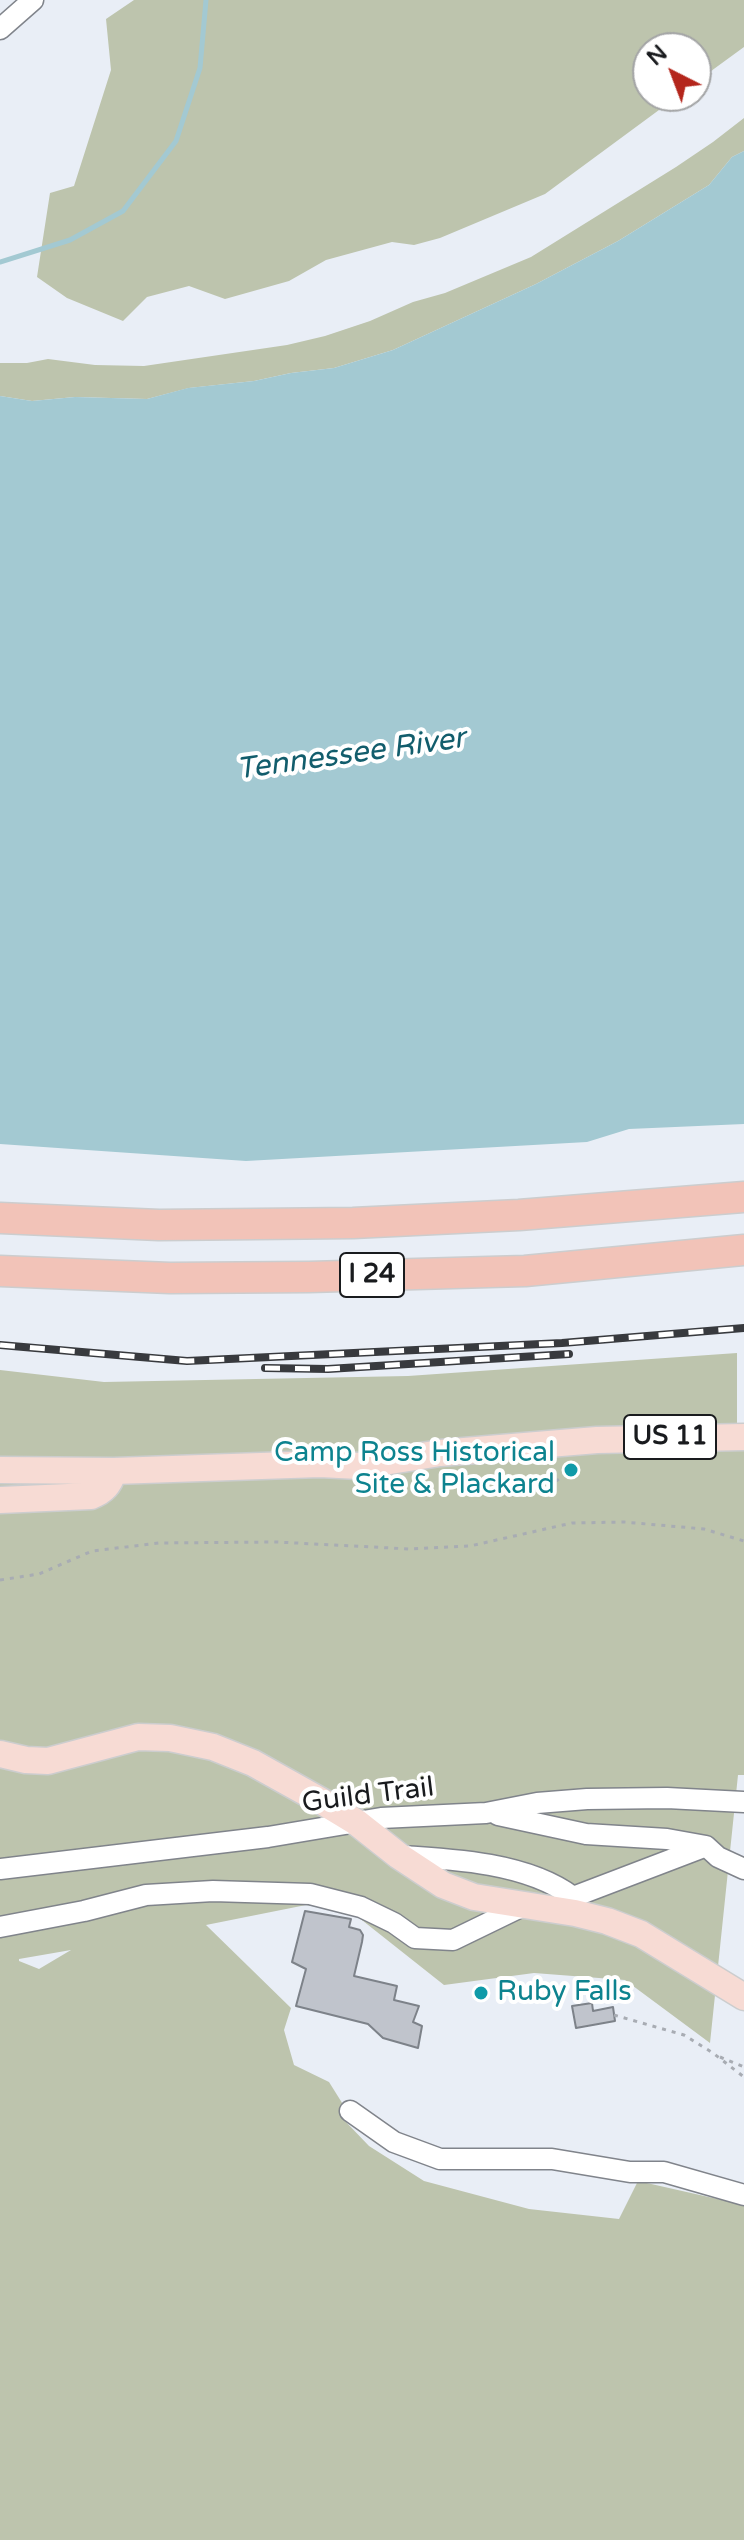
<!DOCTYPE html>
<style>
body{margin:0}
#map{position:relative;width:744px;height:2540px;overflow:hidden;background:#e9eef6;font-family:"Varela Round",sans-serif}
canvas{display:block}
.north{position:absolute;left:632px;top:32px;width:80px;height:80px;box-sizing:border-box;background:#fff;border:2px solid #a3a4a5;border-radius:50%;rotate:318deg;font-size:22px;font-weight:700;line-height:32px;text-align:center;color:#191b1e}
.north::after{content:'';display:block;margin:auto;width:28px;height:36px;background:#b4261c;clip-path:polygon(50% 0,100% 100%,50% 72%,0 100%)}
</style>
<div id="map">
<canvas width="744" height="2540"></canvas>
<div class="north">N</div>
</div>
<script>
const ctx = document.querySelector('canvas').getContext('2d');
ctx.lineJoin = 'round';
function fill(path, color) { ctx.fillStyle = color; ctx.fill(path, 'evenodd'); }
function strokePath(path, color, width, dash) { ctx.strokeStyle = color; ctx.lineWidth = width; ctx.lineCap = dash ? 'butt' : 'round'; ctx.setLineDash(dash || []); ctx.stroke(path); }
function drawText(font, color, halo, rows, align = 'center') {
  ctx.font = font + ' "Varela Round",sans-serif'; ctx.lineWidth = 8; ctx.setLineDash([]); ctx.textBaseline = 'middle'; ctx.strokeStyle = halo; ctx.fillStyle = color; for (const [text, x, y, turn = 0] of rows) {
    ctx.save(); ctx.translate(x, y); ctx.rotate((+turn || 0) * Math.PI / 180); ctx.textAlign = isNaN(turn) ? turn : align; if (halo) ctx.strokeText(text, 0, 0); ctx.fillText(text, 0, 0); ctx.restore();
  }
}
const green = new Path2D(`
 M 134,0 L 744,0 L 744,47 L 696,82 L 696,48 L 648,48 L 648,96 L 678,96 L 545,194 L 440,238 L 414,245 L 392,242 L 326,260 L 289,281 L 225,299 L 189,286 L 147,297 L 123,321 L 67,298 L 37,277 L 50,193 L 74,186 L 111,70 L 106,19 Z
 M 744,118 L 744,151 L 732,157 L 709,185 L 618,241 L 536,284 L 393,350 L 334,368 L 291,373 L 254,381 L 189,388 L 147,399 L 75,397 L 32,401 L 0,396 L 0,363 L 27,363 L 48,359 L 95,365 L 144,366 L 287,345 L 325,336 L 370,321 L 413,302 L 445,293 L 531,257 L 676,167 L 713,142 Z
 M 737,1353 L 737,1449 L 744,1450 L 744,1775 L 738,1775 L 710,2043 L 625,1980 L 534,1973 L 444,1985 L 353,1913 L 306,1905 L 206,1925 L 291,2008 L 284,2030 L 294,2065 L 329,2082 L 344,2106 L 345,2121 L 369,2146 L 424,2181 L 529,2209 L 619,2219 L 638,2181 L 744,2205 L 744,2540 L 0,2540 L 0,1370 L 104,1382 L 408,1376 ZM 71,1950 L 39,1969 L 19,1961 L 19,1959 Z`);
const water = new Path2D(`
 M 744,151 L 744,1124 L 629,1129 L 587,1142 L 246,1161 L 0,1144 L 0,396 L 32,401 L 75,397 L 147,399 L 188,388 L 254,381 L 291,373 L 334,368 L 393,350 L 536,284 L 618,241 L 709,185 L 732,157 Z`);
const stream = new Path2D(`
 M 0,262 L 70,240 L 123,211 L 176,141 L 200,68 L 206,0`);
const building = new Path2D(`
 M 305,1911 L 351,1919 L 349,1927 L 360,1930 L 363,1935 L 362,1942 L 354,1976 L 397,1986 L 394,2000 L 419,2006 L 413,2022 L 422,2026 L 418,2048 L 383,2038 L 368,2024 L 296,2006 L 306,1969 L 292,1962 Z
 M 592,2003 L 593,2011 L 613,2007 L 615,2021 L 576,2028 L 572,2006 Z`);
const path = new Path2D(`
 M 453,1474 C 463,1482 473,1486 486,1490 C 527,1503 547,1490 578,1464
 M 0,1580 L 39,1574 L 92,1551 L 159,1543 L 277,1542 L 410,1549 L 470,1546 L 572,1523 L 624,1522 L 704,1529 L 744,1541
 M 614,2015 L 684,2035 L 713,2053 L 744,2077
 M 720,2057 L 744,2067`);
const minor = new Path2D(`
 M 0,29 L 33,0
 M 498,1815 L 586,1834 L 667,1839 L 706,1846 L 718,1857 L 744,1869
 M 399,1856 C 454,1859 528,1863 573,1897 L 575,1913
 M 0,1869 L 268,1837 L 381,1818 L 486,1813 L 537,1803 L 587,1799 L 667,1798 L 744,1802
 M 573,1897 L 704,1847
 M 0,1927 L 84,1911 L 146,1895 L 213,1891 L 310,1894 L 361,1907 L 394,1923 L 415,1938 L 453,1940 L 523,1906
 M 350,2111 L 394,2142 L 440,2159 L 552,2159 L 630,2172 L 664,2172 L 744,2195`);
const major = new Path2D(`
 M 0,1470 L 114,1471 L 320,1464 L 359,1466 L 440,1453 L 597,1440 L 744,1437
 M 0,1500 L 91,1496 C 104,1491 109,1485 114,1471
 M 0,1754 L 26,1760 L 48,1761 L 138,1737 L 170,1738 L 213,1747 L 253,1763 L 323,1802 L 356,1822 L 399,1856 L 443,1885 L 474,1897 L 575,1913 L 607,1921 L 641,1934 L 744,1997`);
const highway = new Path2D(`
 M 0,1218 L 159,1225 L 353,1223 L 519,1215 L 744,1197
 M 0,1271 L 170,1278 L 309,1277 L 525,1271 L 744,1250`);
const rail = new Path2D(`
 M 0,1345 L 187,1361 L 562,1343 L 744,1328
 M 265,1368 L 328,1369 L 569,1354`);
const markers = [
 [571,1470,8,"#0f9aa8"],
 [481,1993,8,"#0f9aa8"]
];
const shields = [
 [372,1275,64],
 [670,1437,92]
];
const shieldNames = [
 ["I 24",372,1275],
 ["US 11",670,1437]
];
const cultureNames = [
 ["Camp Ross Historical",555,1454],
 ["Site & Plackard",555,1486],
 ["Ruby Falls",497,1993,"left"]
];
const streetNames = [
 ["Guild Trail",368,1796,-7]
];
const waterNames = [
 ["Tennessee River",351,755,-8]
];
fill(green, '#bdc4ad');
fill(water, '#a3c9d2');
strokePath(stream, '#a3c9d2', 5);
fill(building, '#c0c4cc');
strokePath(building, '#7d8289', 2);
strokePath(minor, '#80848b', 23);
strokePath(major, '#cccdce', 29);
strokePath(highway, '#cccdce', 33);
strokePath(path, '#a8acb3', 3, [4, 6]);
strokePath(minor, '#fff', 20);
strokePath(major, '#f7dbd4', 26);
strokePath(highway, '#f2c3b8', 30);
strokePath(rail, '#383a3e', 8);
strokePath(rail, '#fff', 5, [15]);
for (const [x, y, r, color] of markers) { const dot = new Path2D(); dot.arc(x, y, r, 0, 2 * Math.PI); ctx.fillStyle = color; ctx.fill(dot); strokePath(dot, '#fff', 3); }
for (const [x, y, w] of shields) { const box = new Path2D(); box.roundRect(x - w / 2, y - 22, w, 44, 6); ctx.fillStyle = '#fff'; ctx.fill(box); strokePath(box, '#191b1e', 2); }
drawText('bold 26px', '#191b1e', null, shieldNames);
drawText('28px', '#0d838f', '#fff', cultureNames, 'right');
drawText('28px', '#191b1e', '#fff', streetNames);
drawText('italic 30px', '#125d6c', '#fff', waterNames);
</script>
